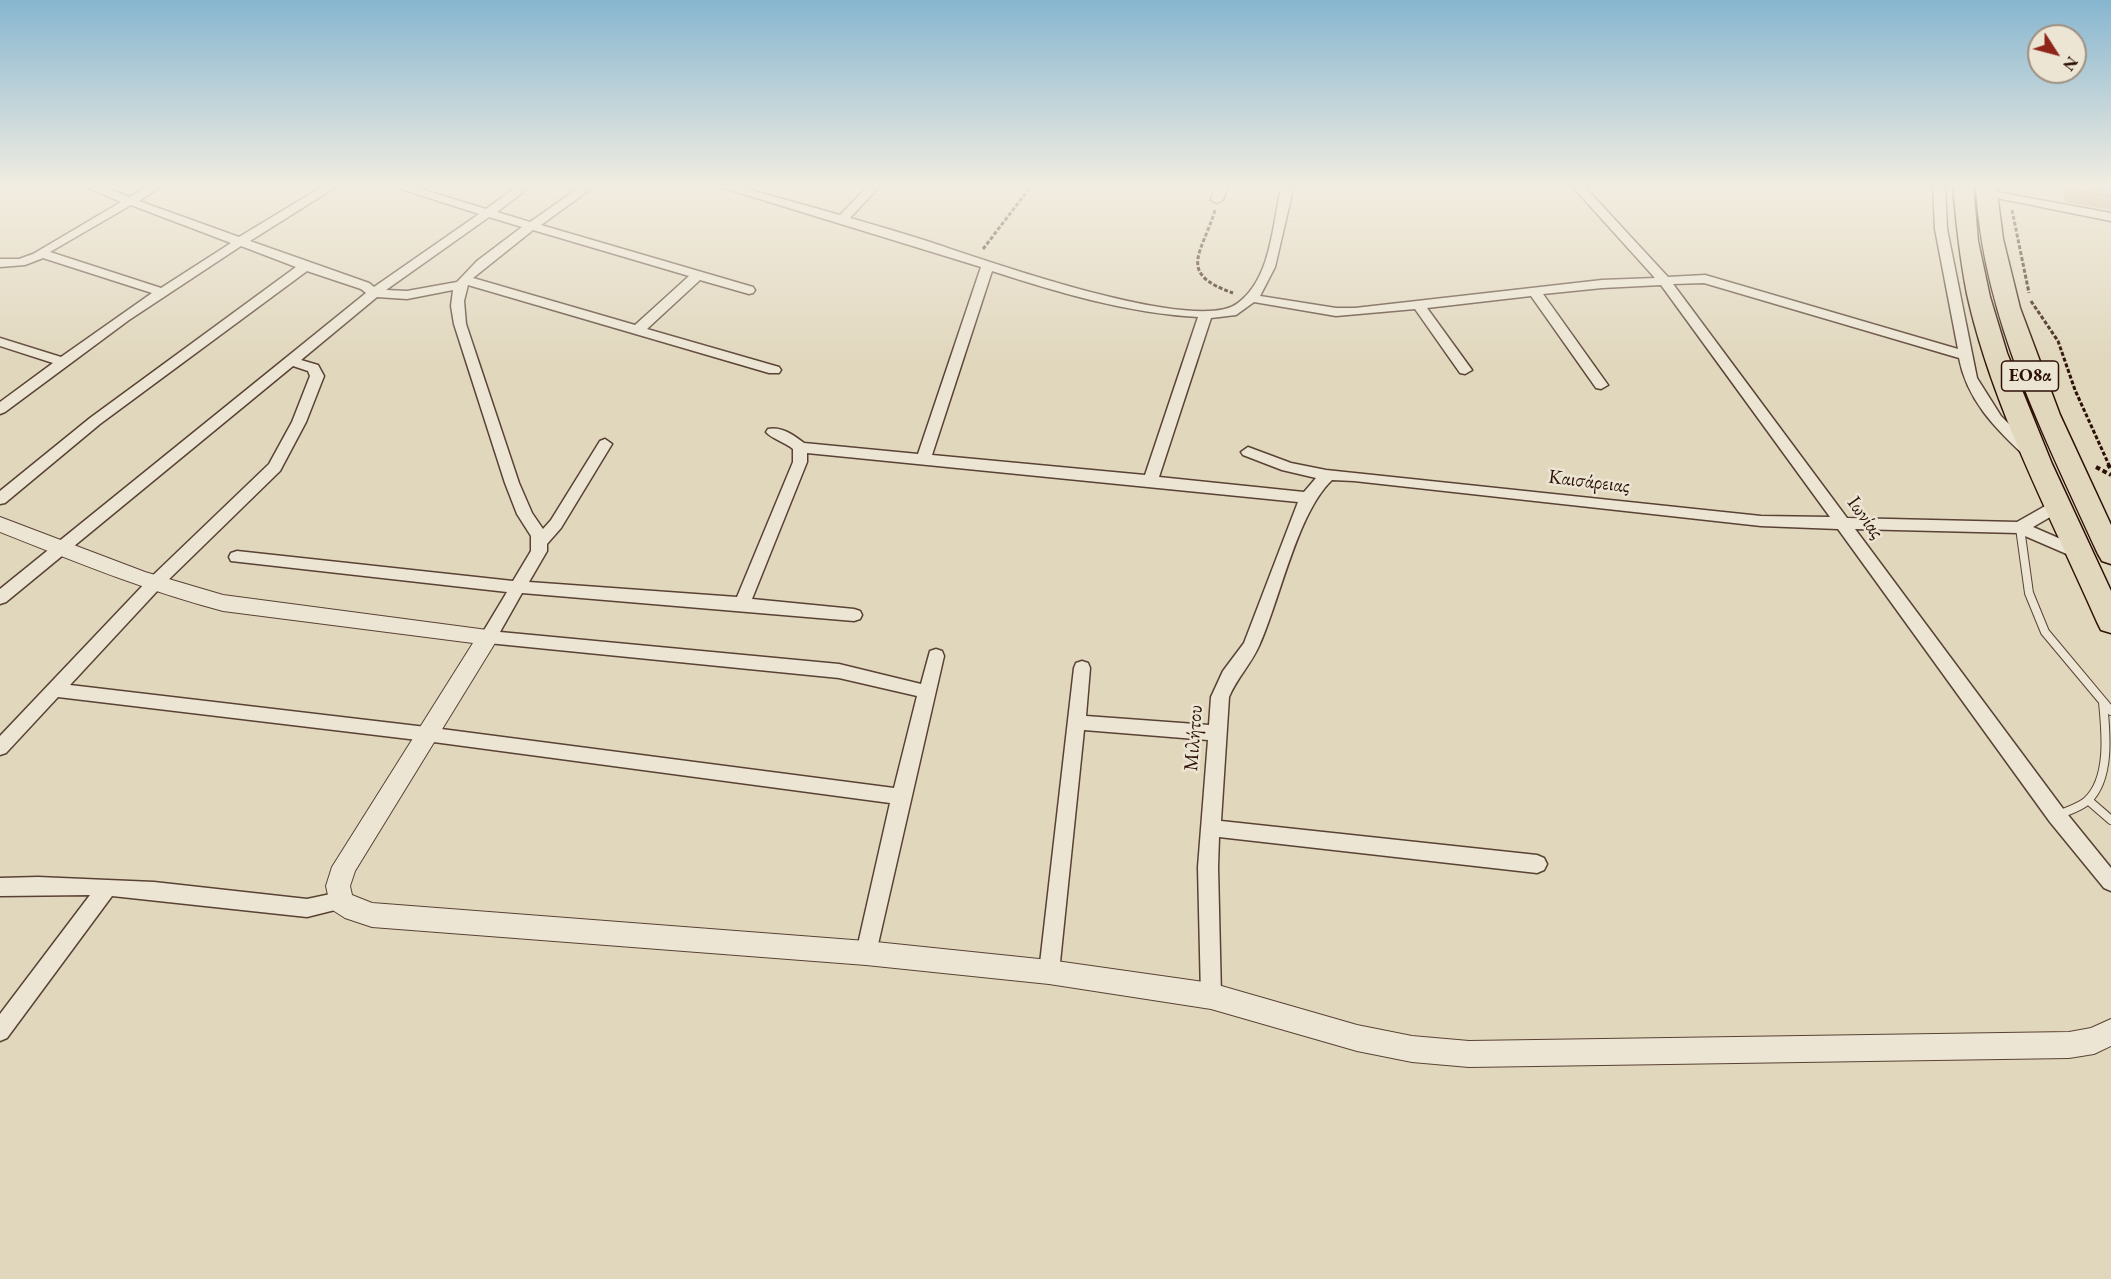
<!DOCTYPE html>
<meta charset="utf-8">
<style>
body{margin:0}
#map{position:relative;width:2111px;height:1279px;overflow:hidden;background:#e1d7bd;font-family:"EB Garamond",serif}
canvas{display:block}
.north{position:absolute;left:2027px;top:24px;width:60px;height:60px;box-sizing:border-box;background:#ece5d4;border:2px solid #9f9081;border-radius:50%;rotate:126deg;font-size:16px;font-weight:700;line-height:24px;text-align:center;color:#2c1005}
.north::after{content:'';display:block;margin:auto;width:21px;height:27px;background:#8f2418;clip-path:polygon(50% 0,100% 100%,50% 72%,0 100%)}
</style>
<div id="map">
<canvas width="2111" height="1279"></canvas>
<div class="north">N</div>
</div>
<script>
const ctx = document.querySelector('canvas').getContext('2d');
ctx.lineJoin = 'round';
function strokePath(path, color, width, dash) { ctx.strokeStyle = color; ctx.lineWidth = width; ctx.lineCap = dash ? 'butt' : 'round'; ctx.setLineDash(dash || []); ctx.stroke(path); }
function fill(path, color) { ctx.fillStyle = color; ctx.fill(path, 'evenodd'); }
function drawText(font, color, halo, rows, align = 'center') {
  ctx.font = font + ' "EB Garamond",serif'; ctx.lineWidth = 5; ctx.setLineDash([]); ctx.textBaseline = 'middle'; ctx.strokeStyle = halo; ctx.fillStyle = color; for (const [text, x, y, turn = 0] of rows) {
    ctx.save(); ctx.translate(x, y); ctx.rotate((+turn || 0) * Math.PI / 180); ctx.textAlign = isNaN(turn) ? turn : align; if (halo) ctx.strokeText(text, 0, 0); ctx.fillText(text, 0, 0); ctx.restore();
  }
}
const pathFar1 = new Path2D(`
 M 1215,210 C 1202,254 1176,273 1233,293
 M 2012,210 L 2029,293
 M 983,249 L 1032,185
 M 2031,301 L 2058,341 L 2075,390 L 2109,465`);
const path = new Path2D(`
 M 2108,464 L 2111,470
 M 2096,467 L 2111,475`);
const service = new Path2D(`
 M 2020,528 L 2029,593 L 2045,632 L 2111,711
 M 2088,800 L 2111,820
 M 2057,816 C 2066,811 2079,808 2087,801 C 2111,779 2106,732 2103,702`);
const minor = new Path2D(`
 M 82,185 L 99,185 L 129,197 L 149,185 L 163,185 L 139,201 L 239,237 L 325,185 L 339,185 L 250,241 L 369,283 L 374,287 L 479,214 L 389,185 L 408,185 L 486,209 L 519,185 L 532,185 L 497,212 L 530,222 L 583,185 L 596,185 L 541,225 L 753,287 L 755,290 L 753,293 L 749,294 L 700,280 L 647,329 L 779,367 L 781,370 L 779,373 L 769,373 L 468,285 L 464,301 L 466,324 L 519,483 L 532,513 L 543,529 L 551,520 L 600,441 L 605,439 L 612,444 L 561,528 L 547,544 L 547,551 L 529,582 L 737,597 L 793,462 L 793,449 C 785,442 772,439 766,432 L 768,429 C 781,426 794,435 804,443 L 918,454 L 981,267 L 714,185 L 733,185 L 840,215 L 869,185 L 881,185 L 850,218 C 878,226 906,234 933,243 C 985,260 1197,336 1238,303 C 1272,278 1272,223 1282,185 L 1294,185 L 1275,267 L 1260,296 L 1336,308 L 1355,308 L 1602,280 L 1655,278 L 1571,185 L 1583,185 L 1668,277 L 1705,275 L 1958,349 L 1935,229 L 1933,185 L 1945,185 L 1947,229 L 1977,378 L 2001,416 L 2035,450 L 2037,453 L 2035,456 L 2025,456 C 1995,428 1967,400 1959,358 L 1704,283 L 1673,284 L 1847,518 L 2017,522 L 2054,501 L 2064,501 L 2066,505 L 2064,509 L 2033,527 L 2086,550 L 2089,554 L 2086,558 L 2076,558 L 2018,533 L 1855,529 L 2064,810 L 2111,868 L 2111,891 L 2104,888 L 2050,822 L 1838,529 L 1761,526 L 1354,481 L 1332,480 C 1297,513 1280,600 1259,646 C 1251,664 1237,678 1229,697 L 1221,821 L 1537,855 L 1544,858 L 1547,864 L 1544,870 L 1537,873 L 1219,837 L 1218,867 L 1221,996 L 1218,1003 L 1211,1006 L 1204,1003 L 1201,996 L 1198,867 L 1208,740 L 1084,730 L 1059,972 L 1056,979 L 1049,982 L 1042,979 L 1039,972 L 1074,668 L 1076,663 L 1082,661 L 1088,663 L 1090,668 L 1086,716 L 1209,725 L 1211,697 L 1223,671 L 1244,643 L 1298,502 L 807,453 L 807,462 L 752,599 L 854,609 L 860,611 L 862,615 L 860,619 L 854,621 L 522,593 L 500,632 L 839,664 L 921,684 L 930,651 L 936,649 L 942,651 L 944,656 L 876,953 L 873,960 L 866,962 L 859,960 L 856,953 L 890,803 L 426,741 L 58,697 L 6,753 L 0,755 L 0,736 L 148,580 L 269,464 L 292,422 L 310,376 L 308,371 L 293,366 L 6,602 L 0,604 L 0,589 L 366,293 L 361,289 L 307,271 L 100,424 L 5,503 L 0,504 L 0,491 L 90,418 L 296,267 L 241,246 L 129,320 L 5,412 L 0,414 L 0,402 L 53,363 L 0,346 L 0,338 L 61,357 L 152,293 L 43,258 L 25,265 L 0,267 L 0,259 L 19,259 L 33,254 L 121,202 ZM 131,205 L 231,243 L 161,288 L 50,252 ZM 489,217 L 522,227 L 477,261 L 457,282 L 407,291 L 386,290 ZM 533,230 L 689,276 L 635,325 L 473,278 ZM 992,271 C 1060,293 1127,313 1198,317 L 1145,475 L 932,455 ZM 1661,285 L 1830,517 L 1761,516 L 1326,470 L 1291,463 L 1248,447 L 1241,452 L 1243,455 L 1282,470 L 1316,478 L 1304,492 L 1159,477 L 1211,318 L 1236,315 L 1254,302 L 1336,316 L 1415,309 L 1460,373 L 1465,374 L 1472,370 L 1427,308 L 1531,296 L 1596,388 L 1601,389 L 1608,385 L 1543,294 L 1602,288 ZM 453,290 L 451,306 L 454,324 L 505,483 L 517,514 L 531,536 L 531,551 L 513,581 L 237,551 L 231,553 L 229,557 L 231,561 L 507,592 L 480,637 L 482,642 L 488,643 L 839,678 L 917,696 L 894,788 L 426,727 L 70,685 L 160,588 L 280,471 L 306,422 L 324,376 L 318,365 L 301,360 L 377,297 L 407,299 Z
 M 1216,185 L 1228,185 L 1223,200 L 1217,203 L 1211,200 Z
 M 1986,190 L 2111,213 L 2111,221 L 1982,195 L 1980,193 Z
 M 38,877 L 154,882 L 307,899 L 340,892 L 347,895 L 350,901 L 347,907 L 307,917 L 112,896 L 7,1038 L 0,1041 L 0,1014 L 90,895 L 0,896 L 0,878 Z`);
const tertiary = new Path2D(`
 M 0,517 L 145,572 L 223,595 L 495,631 L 498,637 L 495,643 L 355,871 L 350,886 L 352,895 L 372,903 L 866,941 L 1049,960 L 1211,983 L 1357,1025 L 1412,1036 L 1469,1041 L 2069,1032 L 2091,1028 L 2111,1019 L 2111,1046 L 2094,1054 L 2069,1058 L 1469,1067 L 1412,1062 L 1357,1051 L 1211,1009 L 1049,984 L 866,965 L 372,927 L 345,918 L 331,909 L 326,886 L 332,867 L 473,643 L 223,611 C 146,591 74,561 0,532 Z`);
const trunk = new Path2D(`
 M 1953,185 L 1973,185 L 1978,241 L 1990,297 L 2007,353 L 2052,464 L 2111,591 L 2111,633 L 2101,630 L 2097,622 C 2051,517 1992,407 1967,294 C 1960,258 1956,222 1953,185 Z
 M 1976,185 L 1996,185 L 2003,239 L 2020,308 L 2060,415 L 2111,525 L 2111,564 L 2102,561 L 2098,554 C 2045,437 1982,316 1976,185 Z`);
const wall = new Path2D(`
 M 2062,185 L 2111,185 L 2111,210 L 2065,202 Z`);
const building = new Path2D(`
 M 2073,185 L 2111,185 L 2111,196 L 2074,189 Z`);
const shields = [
 [2030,376,57]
];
const shieldNames = [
 ["ΕΟ8α",2030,376]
];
const streetNames = [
 ["Καισάρειας",1589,482,7],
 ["Ιωνίας",1865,518,54],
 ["Μιλήτου",1194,738,-86]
];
strokePath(service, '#594233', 10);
strokePath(minor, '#594233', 3);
strokePath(tertiary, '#594233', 2);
strokePath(trunk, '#2c1005', 3);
strokePath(pathFar1, '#2c1005', 3, [4, 2]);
strokePath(path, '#2c1005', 4, [4.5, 3]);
strokePath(service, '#ece5d4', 8);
fill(minor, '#ece5d4');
fill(tertiary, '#ece5d4');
fill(trunk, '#e1d7bd');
fill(wall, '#c29a83');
fill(building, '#e2b398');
strokePath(building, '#9e7d6a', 1.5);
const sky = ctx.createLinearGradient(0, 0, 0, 365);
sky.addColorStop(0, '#87b6d0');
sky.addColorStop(0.51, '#f2ede1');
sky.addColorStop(1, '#f2ede100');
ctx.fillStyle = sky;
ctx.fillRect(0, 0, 2111, 365);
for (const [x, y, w] of shields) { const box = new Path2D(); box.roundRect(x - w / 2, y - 15, w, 30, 4.5); ctx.fillStyle = '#ece5d4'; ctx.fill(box); strokePath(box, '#2c1005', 1.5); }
drawText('bold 18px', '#2c1005', null, shieldNames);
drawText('20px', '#2c1005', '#ece5d4', streetNames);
</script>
